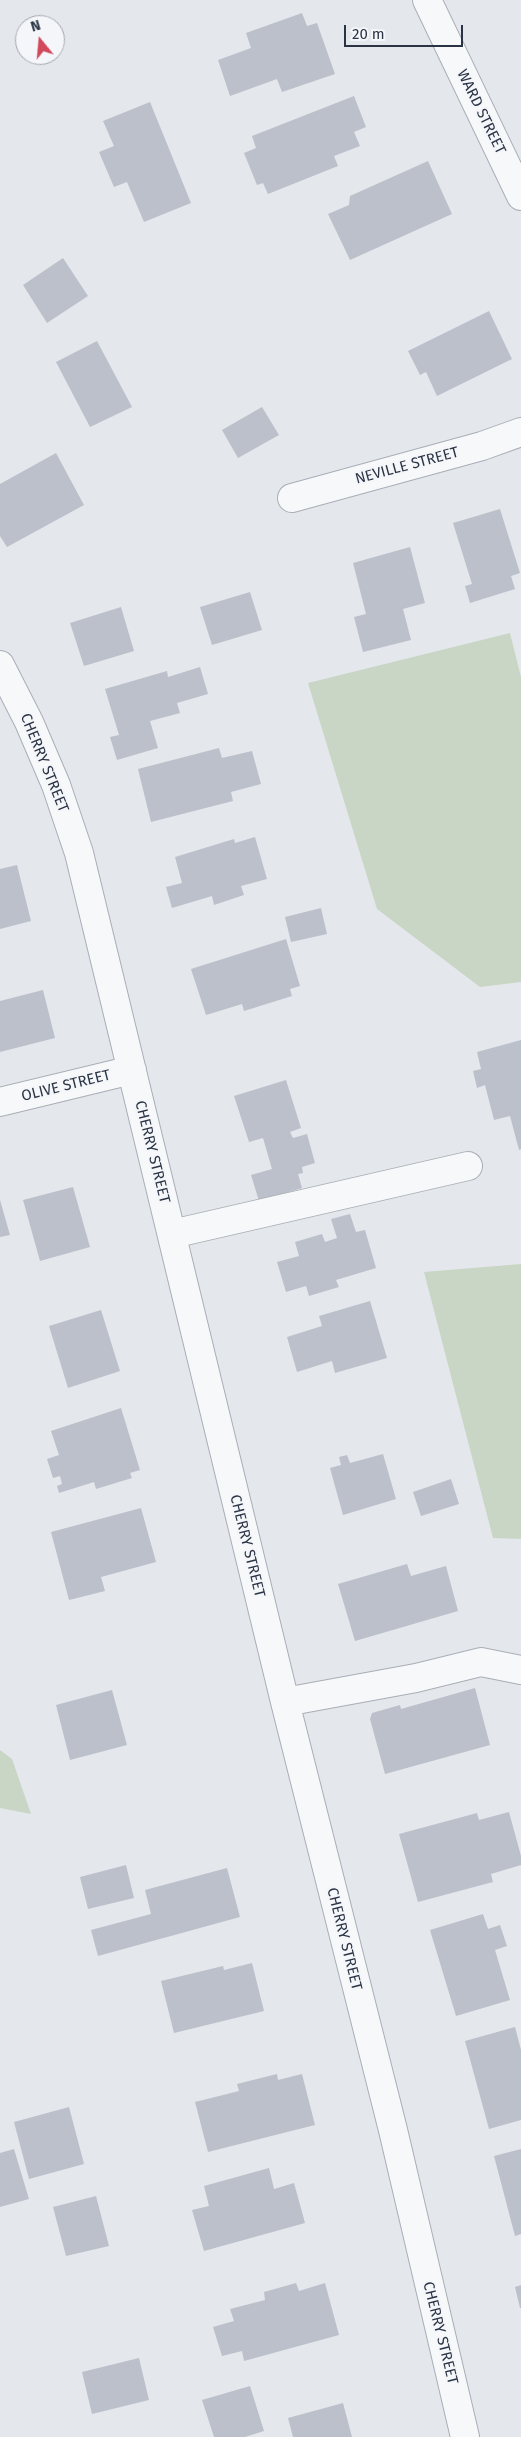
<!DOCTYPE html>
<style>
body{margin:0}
#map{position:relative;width:521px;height:2437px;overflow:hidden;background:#e4e7ec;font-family:"Fira Sans",sans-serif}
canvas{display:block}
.north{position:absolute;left:15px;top:15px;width:50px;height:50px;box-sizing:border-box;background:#f4f6f9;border:1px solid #a4a8b1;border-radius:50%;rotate:343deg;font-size:14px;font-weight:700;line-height:20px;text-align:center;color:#2b3445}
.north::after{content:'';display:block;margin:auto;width:18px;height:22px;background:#d1495b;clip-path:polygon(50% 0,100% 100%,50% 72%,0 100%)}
.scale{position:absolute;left:344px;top:25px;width:119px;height:22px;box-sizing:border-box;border:2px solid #2b3445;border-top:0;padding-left:6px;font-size:15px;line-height:18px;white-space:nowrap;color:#2b3445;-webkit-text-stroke:4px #f4f6f9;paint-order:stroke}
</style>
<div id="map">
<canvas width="521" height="2437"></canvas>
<div class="north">N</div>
<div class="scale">20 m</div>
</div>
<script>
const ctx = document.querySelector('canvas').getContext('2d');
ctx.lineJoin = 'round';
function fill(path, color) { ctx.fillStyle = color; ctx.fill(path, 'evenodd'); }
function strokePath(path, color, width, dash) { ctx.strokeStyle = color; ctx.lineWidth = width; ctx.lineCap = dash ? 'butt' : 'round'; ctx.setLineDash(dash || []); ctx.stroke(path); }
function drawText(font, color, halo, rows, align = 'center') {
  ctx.font = font + ' "Fira Sans",sans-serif'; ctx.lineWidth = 4; ctx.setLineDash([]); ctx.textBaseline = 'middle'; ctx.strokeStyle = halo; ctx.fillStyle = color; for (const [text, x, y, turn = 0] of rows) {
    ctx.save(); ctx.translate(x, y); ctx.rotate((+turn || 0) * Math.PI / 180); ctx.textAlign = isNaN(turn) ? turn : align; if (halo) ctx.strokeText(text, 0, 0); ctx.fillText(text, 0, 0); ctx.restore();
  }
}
const green = new Path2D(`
 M 510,633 L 521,677 L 521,982 L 480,987 L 377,909 L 308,683 Z
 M 521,1264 L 521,1539 L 493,1538 L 424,1272 Z
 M 0,1750 L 12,1759 L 31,1814 L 0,1808 Z`);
const building = new Path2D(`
 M 302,13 L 307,26 L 317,23 L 335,74 L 282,92 L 277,79 L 230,96 L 218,60 L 251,48 L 246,33 Z
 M 354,96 L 366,127 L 354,132 L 360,146 L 334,156 L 338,166 L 268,194 L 263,183 L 257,185 L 244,153 L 256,148 L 252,136 Z
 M 150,102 L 191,203 L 144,222 L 127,182 L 114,187 L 99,152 L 114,146 L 103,121 Z
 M 428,161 L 452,214 L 350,260 L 328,214 L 349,205 L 350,196 Z
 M 63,258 L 88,296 L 47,323 L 23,285 Z
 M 489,311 L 512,359 L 437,396 L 426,372 L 420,375 L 408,351 Z
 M 97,341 L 132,407 L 90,427 L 56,362 Z
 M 262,407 L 279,435 L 238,458 L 222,430 Z
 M 56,453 L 84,505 L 7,547 L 0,536 L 0,484 Z
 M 500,509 L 520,573 L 511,576 L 515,589 L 470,603 L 465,586 L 472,584 L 453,523 Z
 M 410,547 L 425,603 L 403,609 L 411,640 L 363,652 L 354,617 L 366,614 L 353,563 Z
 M 250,592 L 262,630 L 212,645 L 200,607 Z
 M 121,607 L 134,651 L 84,666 L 70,623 Z
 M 200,667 L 208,694 L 177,703 L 180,713 L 150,721 L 158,748 L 117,760 L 110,737 L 119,735 L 105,689 L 167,671 L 168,677 Z
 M 219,748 L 222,758 L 252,751 L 261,784 L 231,792 L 233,801 L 151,822 L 138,769 Z
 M 255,837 L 267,879 L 241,886 L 244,895 L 214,905 L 212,896 L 172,908 L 166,887 L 182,883 L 175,857 L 234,839 L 235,843 Z
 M 17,865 L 31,921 L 0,929 L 0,869 Z
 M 321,908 L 327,934 L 291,942 L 285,917 Z
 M 286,939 L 300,986 L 290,989 L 292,996 L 244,1011 L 242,1004 L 206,1015 L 191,969 Z
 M 43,990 L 55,1038 L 0,1052 L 0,1001 Z
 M 521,1040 L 521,1149 L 519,1150 L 510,1116 L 494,1120 L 485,1085 L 477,1088 L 473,1071 L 481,1069 L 477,1052 Z
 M 286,1080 L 301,1128 L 290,1132 L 293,1138 L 307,1134 L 315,1163 L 302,1167 L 303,1173 L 298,1174 L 302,1188 L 259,1201 L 251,1175 L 272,1169 L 263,1138 L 249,1142 L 234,1096 Z
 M 73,1187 L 90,1247 L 40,1261 L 23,1200 Z
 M 0,1200 L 10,1235 L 0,1237 Z
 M 350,1214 L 356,1232 L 365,1230 L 376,1268 L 336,1280 L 339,1287 L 309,1296 L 306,1286 L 286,1292 L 277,1262 L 299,1256 L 295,1242 L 322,1234 L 325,1242 L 337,1238 L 331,1219 Z
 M 370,1301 L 387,1358 L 335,1373 L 332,1361 L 297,1372 L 287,1337 L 322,1326 L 319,1316 Z
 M 101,1310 L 120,1371 L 68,1388 L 49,1326 Z
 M 121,1408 L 140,1470 L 130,1473 L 132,1478 L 96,1489 L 94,1482 L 59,1493 L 57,1486 L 62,1484 L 60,1476 L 53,1478 L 47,1459 L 59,1455 L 51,1431 Z
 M 383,1454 L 396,1499 L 343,1515 L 330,1468 L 341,1465 L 339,1457 L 347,1455 L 350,1463 Z
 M 451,1479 L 459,1504 L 421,1516 L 413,1492 Z
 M 141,1508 L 156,1562 L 101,1577 L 105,1591 L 69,1600 L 51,1532 Z
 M 407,1564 L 411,1576 L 446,1566 L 458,1611 L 355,1641 L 338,1584 Z
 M 475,1688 L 490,1745 L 385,1774 L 370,1719 L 372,1713 L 400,1705 L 401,1709 Z
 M 112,1690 L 127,1745 L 70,1760 L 56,1705 Z
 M 509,1812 L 521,1856 L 521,1865 L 491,1874 L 493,1882 L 418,1902 L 399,1834 L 477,1813 L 479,1820 Z
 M 126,1865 L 134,1898 L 88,1909 L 80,1877 Z
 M 227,1868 L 240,1917 L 98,1956 L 91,1930 L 151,1914 L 145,1890 Z
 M 483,1914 L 488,1929 L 500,1925 L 507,1946 L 495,1950 L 510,2000 L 456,2016 L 430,1930 Z
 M 252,1963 L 264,2011 L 174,2033 L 161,1981 L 223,1966 L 224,1970 Z
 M 515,2027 L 521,2050 L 521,2120 L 489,2129 L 465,2041 Z
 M 277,2074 L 278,2080 L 302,2074 L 315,2125 L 208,2152 L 195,2102 L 239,2091 L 237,2084 Z
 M 69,2107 L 84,2164 L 29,2179 L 14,2122 Z
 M 14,2149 L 29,2199 L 0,2207 L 0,2153 Z
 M 521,2149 L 521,2234 L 515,2236 L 494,2156 Z
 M 269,2168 L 274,2189 L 294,2183 L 305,2223 L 204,2251 L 192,2210 L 209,2206 L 204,2186 Z
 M 96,2196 L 109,2246 L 66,2256 L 53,2207 Z
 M 296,2283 L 299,2291 L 325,2283 L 339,2335 L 244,2361 L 242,2351 L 222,2356 L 213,2327 L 234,2321 L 230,2309 L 265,2300 L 264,2292 Z
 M 521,2285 L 521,2308 L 520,2308 L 515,2287 Z
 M 139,2358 L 149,2400 L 92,2414 L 82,2372 Z
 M 250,2386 L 264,2431 L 245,2437 L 214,2437 L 202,2400 Z
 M 343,2403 L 352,2437 L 293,2437 L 288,2418 Z`);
const minor = new Path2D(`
 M 427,0 L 521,196
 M 292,498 L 482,446 L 521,432
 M 0,665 L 29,722 L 56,785 L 79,853 L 285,1702 L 393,2130 L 465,2437
 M 0,1102 L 132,1070
 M 172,1234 L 468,1166
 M 285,1702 L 416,1678 L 481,1662 L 521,1670`);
const streetNames = [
 ["WARD STREET",481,112,64],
 ["NEVILLE STREET",407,466,-15],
 ["CHERRY STREET",44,763,68],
 ["OLIVE STREET",66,1086,-14],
 ["CHERRY STREET",152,1152,76],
 ["CHERRY STREET",247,1546,76],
 ["CHERRY STREET",344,1939,76],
 ["CHERRY STREET",440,2333,76]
];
fill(green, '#c9d6c5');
fill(building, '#bbc0ca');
strokePath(minor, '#a9aeb7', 30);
strokePath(minor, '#f7f8fa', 28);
drawText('15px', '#2b3445', '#f4f6f9', streetNames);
</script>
